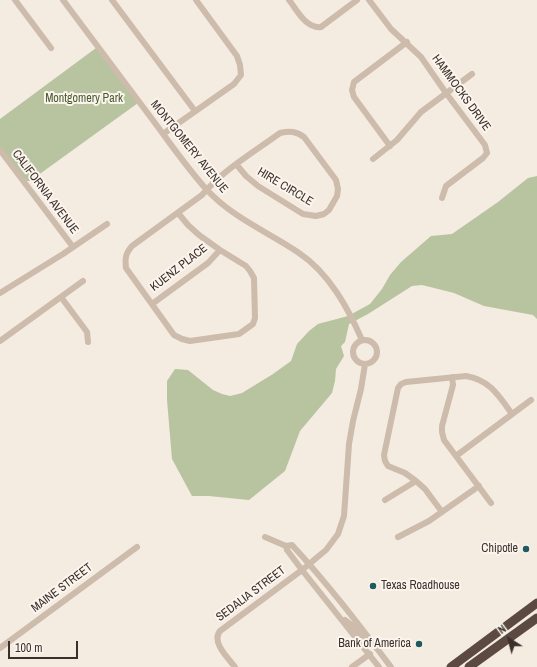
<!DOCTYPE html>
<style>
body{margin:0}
#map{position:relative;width:537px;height:667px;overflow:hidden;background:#f4ebe1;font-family:"Archivo Narrow",sans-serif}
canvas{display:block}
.north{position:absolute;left:489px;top:619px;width:40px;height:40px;-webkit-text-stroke:3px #fbf5ee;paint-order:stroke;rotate:324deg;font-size:11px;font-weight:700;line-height:16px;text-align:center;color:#3b302b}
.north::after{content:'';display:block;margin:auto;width:14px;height:18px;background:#3b302b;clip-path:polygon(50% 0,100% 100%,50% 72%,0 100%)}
.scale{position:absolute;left:8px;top:641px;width:70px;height:18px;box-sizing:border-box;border:2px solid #3b302b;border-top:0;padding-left:5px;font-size:12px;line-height:14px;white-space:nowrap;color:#3b302b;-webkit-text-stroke:3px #fbf5ee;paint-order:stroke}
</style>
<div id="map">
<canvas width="537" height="667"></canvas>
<div class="north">N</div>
<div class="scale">100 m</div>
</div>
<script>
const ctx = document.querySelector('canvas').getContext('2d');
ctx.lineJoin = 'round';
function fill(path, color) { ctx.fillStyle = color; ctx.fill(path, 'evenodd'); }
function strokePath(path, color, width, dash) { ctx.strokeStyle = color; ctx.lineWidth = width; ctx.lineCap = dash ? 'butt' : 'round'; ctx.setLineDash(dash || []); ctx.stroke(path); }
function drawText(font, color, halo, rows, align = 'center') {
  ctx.font = font + ' "Archivo Narrow",sans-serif'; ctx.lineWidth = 4; ctx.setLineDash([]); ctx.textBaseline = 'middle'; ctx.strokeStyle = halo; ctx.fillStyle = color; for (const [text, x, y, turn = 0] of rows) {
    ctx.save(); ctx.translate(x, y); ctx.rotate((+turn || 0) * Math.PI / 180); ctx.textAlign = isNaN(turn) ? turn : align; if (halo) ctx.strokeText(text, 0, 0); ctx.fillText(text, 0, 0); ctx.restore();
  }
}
const green = new Path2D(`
 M 96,48 L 138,103 L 30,181 L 26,181 L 0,148 L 0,119 Z
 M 537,176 L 537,319 L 533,315 L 484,306 L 454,293 L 422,285 L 412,286 L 368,314 L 349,324 L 345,342 L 341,346 L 344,356 L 336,369 L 335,381 L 332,393 L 300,431 L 285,471 L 249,500 L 209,496 L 192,496 L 172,459 L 167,400 L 167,381 L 175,369 L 188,370 L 213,390 L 222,394 L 230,396 L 242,393 L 273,374 L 291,361 L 297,344 L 309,331 L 318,324 L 348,316 L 370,304 L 382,289 L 390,275 L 401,262 L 431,236 L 452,234 L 498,202 L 528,178 Z`);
const minor = new Path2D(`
 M 15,0 L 51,48
 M 63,0 C 93,40 122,79 152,119 C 170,143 187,168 207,190 C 233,218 268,232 299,253 C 329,273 348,308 362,340
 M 112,0 L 195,111
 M 289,0 C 297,10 306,29 321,27 L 357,0
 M 369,0 L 391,29 L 421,57 L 446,93 L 485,145 L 487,153 L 483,158 L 446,186 L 442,198
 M 163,134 L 234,84 L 241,75 L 240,65 L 237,56 L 196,0
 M 390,146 L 354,97 L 352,90 L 354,82 L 407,42
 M 0,150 L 73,247
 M 373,159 L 397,140 L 421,112 L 472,74
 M 178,213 L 188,225 L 199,235 L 220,250 L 246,266 L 250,271 L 254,278 L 255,318 L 253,324 L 239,334 L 190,341 L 182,339 L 174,335 L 126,268 C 125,259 125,254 132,246 L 202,195 C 223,170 254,152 280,133 C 290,131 296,131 304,137 L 336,180 L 338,189 L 337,196 L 329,210 L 324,214 L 316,216 L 303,214 L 258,186 L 246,176 L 236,164
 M 0,293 L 63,254 L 107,224
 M 61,297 L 87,332 L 88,342
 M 152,304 L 208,263 L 220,250
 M353 352a12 12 0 1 1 24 0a12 12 0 1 1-24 0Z
 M 0,341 L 83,281
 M 452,377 L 453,385 L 442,426 L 442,432 L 444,440 L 491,503
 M 456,456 L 531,400
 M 385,500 L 416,481
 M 442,512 L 425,489 L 416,481 L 405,473 L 388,466 L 385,461 L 384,455 L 398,388 L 401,384 L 406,382 L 466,376 C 490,380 499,396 512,414
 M 265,537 L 286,546 L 292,545 C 328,584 359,625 391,667
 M 398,537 L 429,521 L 479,486
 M 286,546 L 287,550 L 302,570 L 379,667
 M 345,620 C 356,627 360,637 371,641
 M 0,648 L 137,547
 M 235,667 C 228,658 211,642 220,631 L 302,570 L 326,550 L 338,534 L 344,516 L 349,444 L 353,421 L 361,389 L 365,364
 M 352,667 L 370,654`);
const highway = new Path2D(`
 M 451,667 L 537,603
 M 469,667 L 537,618`);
const markers = [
 [526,549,4,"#1f5a5e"],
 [373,586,4,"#1f5a5e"],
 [419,644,4,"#1f5a5e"]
];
const streetNames = [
 ["HAMMOCKS DRIVE",461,93,54],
 ["MONTGOMERY AVENUE",189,147,51],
 ["HIRE CIRCLE",285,187,31],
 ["CALIFORNIA AVENUE",45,192,53],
 ["KUENZ PLACE",179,268,-38],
 ["MAINE STREET",62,588,-37],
 ["SEDALIA STREET",251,594,-37]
];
const parkNames = [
 ["Montgomery Park",84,99]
];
const poiNames = [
 ["Chipotle",518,549],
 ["Texas Roadhouse",381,586,"left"],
 ["Bank of America",411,644]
];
fill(green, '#b8c4a0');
strokePath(minor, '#cdbbac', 6);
strokePath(highway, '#5c4a42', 9);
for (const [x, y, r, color] of markers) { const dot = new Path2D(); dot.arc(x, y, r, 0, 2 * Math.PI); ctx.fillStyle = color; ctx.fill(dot); strokePath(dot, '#fbf5ee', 1.5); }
drawText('12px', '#3b302b', '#fbf5ee', streetNames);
drawText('12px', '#4a5a2e', '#fbf5ee', parkNames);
drawText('12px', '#3b302b', '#fbf5ee', poiNames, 'right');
</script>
